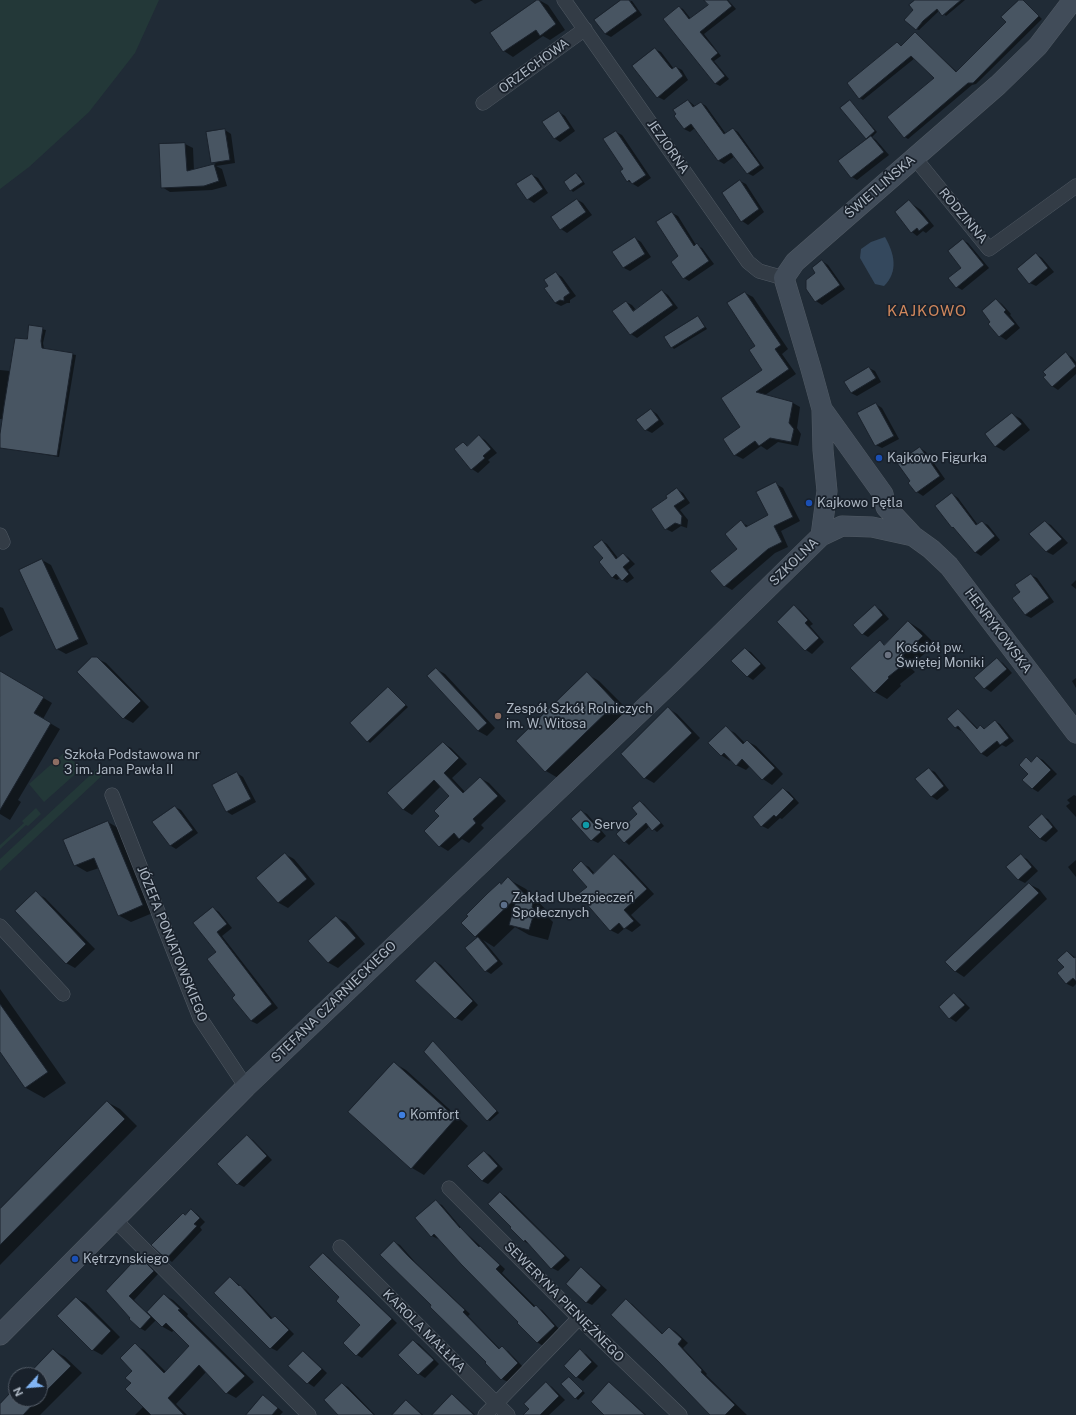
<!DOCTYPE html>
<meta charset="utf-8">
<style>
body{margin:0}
#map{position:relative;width:1076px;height:1415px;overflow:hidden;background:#202b36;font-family:"Public Sans",sans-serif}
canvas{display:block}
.north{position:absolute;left:8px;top:1367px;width:40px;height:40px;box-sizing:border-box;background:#19212b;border:1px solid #545d68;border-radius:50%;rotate:244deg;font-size:11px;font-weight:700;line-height:16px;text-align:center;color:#adb7c3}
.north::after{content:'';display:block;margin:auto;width:14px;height:18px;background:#81b5f5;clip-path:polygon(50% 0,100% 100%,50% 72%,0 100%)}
</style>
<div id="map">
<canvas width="1076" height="1415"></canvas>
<div class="north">N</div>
</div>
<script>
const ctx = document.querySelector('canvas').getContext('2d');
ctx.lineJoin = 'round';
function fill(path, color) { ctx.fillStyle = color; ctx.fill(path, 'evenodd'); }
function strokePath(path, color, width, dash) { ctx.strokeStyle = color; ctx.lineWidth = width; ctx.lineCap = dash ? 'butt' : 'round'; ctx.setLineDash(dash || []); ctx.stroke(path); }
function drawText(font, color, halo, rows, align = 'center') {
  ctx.font = font + ' "Public Sans",sans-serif'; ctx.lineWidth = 3.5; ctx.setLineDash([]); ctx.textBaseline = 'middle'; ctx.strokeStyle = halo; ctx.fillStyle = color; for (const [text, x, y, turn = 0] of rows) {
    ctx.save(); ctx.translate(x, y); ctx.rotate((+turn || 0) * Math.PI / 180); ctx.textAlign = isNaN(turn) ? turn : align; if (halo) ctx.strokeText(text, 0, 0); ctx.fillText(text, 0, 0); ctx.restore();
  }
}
const green = new Path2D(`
 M 0,0 L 159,0 L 135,53 L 89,112 L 29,167 L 0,189 Z
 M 65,752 L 81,769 L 44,802 L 29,784 Z
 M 101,765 L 107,771 L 0,871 L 0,859 Z
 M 36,808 L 41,814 L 28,826 L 26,825 L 0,849 L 0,845 L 24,823 L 22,821 Z`);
const water = new Path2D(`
 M 885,237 C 894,253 899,271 884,286 L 875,284 L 860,258 L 861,249 L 871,242 Z`);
const shadow = new Path2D(`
 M 470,0 L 483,0 L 475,4 Z
 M 539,0 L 548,5 L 565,30 L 550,40 L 543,36 L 513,57 L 504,51 L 491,33 Z
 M 623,0 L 632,1 L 642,15 L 611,37 L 605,34 Z
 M 705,0 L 728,0 L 736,9 L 704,34 L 721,56 L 714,61 L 729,79 L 720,86 L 716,84 L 664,19 L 679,7 L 683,9 L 691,19 L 709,5 Z
 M 917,0 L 965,0 L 946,16 L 940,10 L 919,30 L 916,29 L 914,10 Z
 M 1020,0 L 1024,1 L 1042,19 L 976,84 L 972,85 L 908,139 L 905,137 L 888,118 L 935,78 L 915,58 L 863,100 L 860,98 L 897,44 L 902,47 L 918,35 L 957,72 L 1007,22 Z
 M 655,49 L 661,52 L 674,69 L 676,67 L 682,70 L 688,80 L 664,100 L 658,97 Z
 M 689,101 L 696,107 L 701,103 L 706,106 L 726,134 L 733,129 L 738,132 L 764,168 L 753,176 L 747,173 L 735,156 L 724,164 L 719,161 L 695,128 L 690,132 L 684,129 Z
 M 850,101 L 877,132 L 872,137 L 876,140 L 889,155 L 857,180 L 852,177 L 868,139 L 867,138 Z
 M 559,112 L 565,116 L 575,131 L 560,142 L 554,138 Z
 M 225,130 L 231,134 L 235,163 L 216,166 L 222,169 L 227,186 L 212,190 L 170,192 L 162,187 L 185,144 L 193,148 L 194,171 L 216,164 L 212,162 Z
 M 616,132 L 622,135 L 651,178 L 638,187 L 628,181 Z
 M 576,174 L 579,175 L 585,184 L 573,192 L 571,190 Z
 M 532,175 L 538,178 L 548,193 L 534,203 L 528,199 Z
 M 740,181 L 746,184 L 764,212 L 748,225 L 742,221 L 723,193 Z
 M 578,200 L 583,203 L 592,215 L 567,233 L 561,229 Z
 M 909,202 L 921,210 L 934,226 L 926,233 L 923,231 L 917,236 L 912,232 Z
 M 672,213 L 678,216 L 696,245 L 702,248 L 714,264 L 689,281 L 684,278 Z
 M 635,238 L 641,242 L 651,257 L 630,271 L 624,268 L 613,253 Z
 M 963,240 L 968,243 L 989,268 L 962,290 L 957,287 L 962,268 Z
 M 1036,254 L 1042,258 L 1054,272 L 1036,286 L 1030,283 Z
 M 822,261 L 828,265 L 845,289 L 822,305 L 816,301 L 816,273 Z
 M 556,273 L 562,277 L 576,296 L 570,300 L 570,303 L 567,303 L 561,306 L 555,303 L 549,286 Z
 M 662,291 L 668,295 L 678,308 L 637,338 L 631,334 L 626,302 L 632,305 L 636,310 Z
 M 745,293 L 753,297 L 788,349 L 782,354 L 796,374 L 765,395 L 793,403 L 800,407 L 797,428 L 801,434 L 798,446 L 778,442 L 767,450 L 761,446 L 743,459 L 735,455 L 742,427 L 764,370 L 756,346 Z
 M 997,300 L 1002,304 L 1011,314 L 1010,315 L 1020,328 L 1006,340 L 1000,336 L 989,324 L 992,322 Z
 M 698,317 L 700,319 L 707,329 L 674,349 L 672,347 Z
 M 30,327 L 46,330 L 43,343 L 44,349 L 76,355 L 59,457 L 0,447 L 3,419 L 0,419 L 0,370 L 10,371 L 28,340 Z
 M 1066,354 L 1072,357 L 1076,362 L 1076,374 L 1058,390 L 1052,386 Z
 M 869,368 L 875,371 L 881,382 L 857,396 L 851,393 Z
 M 876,404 L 882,408 L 899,439 L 882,448 L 876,445 Z
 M 651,410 L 657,414 L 664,424 L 652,433 L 646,430 Z
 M 1012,414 L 1021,419 L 1030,430 L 1004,451 L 995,446 Z
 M 479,436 L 485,440 L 497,453 L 488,460 L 490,462 L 478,473 L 472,469 L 455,450 L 463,443 L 468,446 Z
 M 920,448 L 926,452 L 945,479 L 923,496 L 917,492 Z
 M 776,484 L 783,488 L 800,521 L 781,531 L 788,547 L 775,553 L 732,590 L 725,586 L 739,549 L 741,522 L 748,526 L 769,515 Z
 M 677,489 L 683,493 L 690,503 L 680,510 L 688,520 L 687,528 L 681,526 L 672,532 L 666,529 L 669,498 Z
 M 952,494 L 958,498 L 978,525 L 982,522 L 988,525 L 1000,540 L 981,556 L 975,552 L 956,529 L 953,527 L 936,506 Z
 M 1045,522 L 1051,525 L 1068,543 L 1053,555 L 1047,552 L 1031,534 Z
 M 602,541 L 607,544 L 618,558 L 623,554 L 628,557 L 635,564 L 628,570 L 634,578 L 627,583 L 620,578 L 617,580 L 612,577 L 604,558 Z
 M 42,560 L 51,565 L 88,644 L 66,654 L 57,649 Z
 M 1031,575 L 1037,578 L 1054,602 L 1031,618 L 1025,615 L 1021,593 Z
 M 1076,580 L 1076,589 L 1071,585 Z
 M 794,606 L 800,610 L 813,624 L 810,626 L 824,642 L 812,654 L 806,650 L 778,622 Z
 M 0,607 L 3,608 L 13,630 L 0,637 Z
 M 875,607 L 881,610 L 889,619 L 868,637 L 863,634 Z
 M 909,622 L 921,630 L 935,644 L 910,667 L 915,672 L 900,684 L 901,686 L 887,699 L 875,692 L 880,642 L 885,645 Z
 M 745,649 L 751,652 L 766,668 L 753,680 L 747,676 Z
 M 96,658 L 106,663 L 149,707 L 133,723 L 124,718 Z
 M 997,659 L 1003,663 L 1012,673 L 991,692 L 985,688 L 976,678 Z
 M 436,669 L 445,674 L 495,728 L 487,736 L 478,731 Z
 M 3,674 L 52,703 L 43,719 L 60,729 L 18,800 L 21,802 L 10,820 L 0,814 L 0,679 Z
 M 587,674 L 599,681 L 628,710 L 558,778 L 546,771 Z
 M 1076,678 L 1076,688 L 1072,681 Z
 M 388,688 L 408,707 L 370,743 L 368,741 Z
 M 668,708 L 677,714 L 700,738 L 654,783 L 645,778 Z
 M 958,710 L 963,713 L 978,729 L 981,726 L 985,729 L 995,721 L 1000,724 L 1014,741 L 1006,747 L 1002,745 L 987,757 L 982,754 L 962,729 L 961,731 L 956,728 Z
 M 726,728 L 735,733 L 745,743 L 747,741 L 756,746 L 783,774 L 772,785 L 763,779 L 750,766 L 746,770 L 736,765 L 731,760 L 730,761 L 721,755 Z
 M 443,743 L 451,748 L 467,764 L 452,778 L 465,792 L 480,778 L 489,783 L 506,801 L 481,825 L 484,828 L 469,843 L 462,839 L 448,851 L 440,846 L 440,816 L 451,796 L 441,786 L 412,815 L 404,810 L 388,793 Z
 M 1037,757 L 1043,760 L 1057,774 L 1038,792 L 1033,789 L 1024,780 L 1029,774 L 1027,759 L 1032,762 Z
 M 929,769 L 935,772 L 949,790 L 937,800 L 931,796 Z
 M 237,773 L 243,777 L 256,802 L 232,815 L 226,811 Z
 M 783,789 L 789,792 L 799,803 L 782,819 L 780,818 L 768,829 L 762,826 Z
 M 1074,795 L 1076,796 L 1076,817 L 1066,806 L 1070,803 L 1067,800 Z
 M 640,802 L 644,804 L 664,826 L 657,832 L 650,826 L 629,845 L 617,834 L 639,814 Z
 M 175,807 L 181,810 L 198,833 L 176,849 L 171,846 Z
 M 581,811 L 587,814 L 606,836 L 598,843 L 592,840 Z
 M 1042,816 L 1048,819 L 1058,831 L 1046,842 L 1040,839 Z
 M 108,822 L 120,829 L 155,912 L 131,922 L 118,915 L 99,868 L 87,872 L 75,865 Z
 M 285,854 L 294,859 L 315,884 L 288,908 L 279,903 L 257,878 Z
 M 614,856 L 622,860 L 654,894 L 631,915 L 641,925 L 632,932 L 625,928 L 618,934 L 610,930 L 588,887 L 581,863 L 589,867 L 595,874 Z
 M 1021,856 L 1027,859 L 1038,871 L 1025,883 L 1019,880 L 1008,867 Z
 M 1076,860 L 1076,877 L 1068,867 Z
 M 508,879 L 526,889 L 551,915 L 550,919 L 553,922 L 548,940 L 529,935 L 515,927 L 494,947 L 483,940 L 503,964 L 491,974 L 486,971 L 478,938 L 475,936 L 502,884 Z
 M 1029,884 L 1039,889 L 1047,899 L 964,977 L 955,971 Z
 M 36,893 L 45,898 L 95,949 L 75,968 L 66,963 Z
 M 213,908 L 219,912 L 232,928 L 222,936 L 278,1008 L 257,1024 L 251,1021 L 236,996 L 217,952 Z
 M 336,917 L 346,922 L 365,944 L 338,968 L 329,963 L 309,941 Z
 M 1068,952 L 1076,958 L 1076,984 L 1073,987 L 1067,984 L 1058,973 L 1065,967 Z
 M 436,962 L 441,965 L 478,1005 L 462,1021 L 456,1018 Z
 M 0,989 L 66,1083 L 44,1098 L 26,1088 L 0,1051 Z
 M 954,994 L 960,998 L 970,1008 L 956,1022 L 950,1018 L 940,1007 Z
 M 434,1042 L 499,1113 L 490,1121 L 488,1120 Z
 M 394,1063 L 406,1070 L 468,1126 L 424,1175 L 412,1168 Z
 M 107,1102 L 120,1109 L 137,1126 L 0,1265 L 0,1211 Z
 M 247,1137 L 253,1140 L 272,1160 L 244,1187 L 238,1184 Z
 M 484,1152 L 490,1155 L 503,1169 L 488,1184 L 482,1181 Z
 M 500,1193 L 506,1196 L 570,1260 L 558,1271 L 552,1268 L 530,1245 L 524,1241 L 512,1227 Z
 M 436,1202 L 442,1205 L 463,1230 L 505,1269 L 502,1273 L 536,1307 L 542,1310 L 560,1330 L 543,1346 L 537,1342 L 439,1238 L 438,1239 L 432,1236 L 417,1218 Z
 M 191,1210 L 197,1214 L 205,1222 L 200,1227 L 202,1230 L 172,1262 L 166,1258 L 184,1214 L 186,1215 Z
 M 394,1242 L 400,1245 L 415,1262 L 470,1314 L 468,1316 L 500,1349 L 502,1348 L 508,1351 L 523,1367 L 508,1382 L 502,1379 Z
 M 323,1254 L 328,1257 L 397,1323 L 362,1358 L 357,1355 L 344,1343 L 362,1325 L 341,1297 Z
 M 140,1258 L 145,1261 L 158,1274 L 134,1300 L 147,1313 L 164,1295 L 173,1300 L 188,1314 L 187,1316 L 254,1382 L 236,1398 L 227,1393 L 207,1371 L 176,1404 L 187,1415 L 135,1415 L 144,1406 L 132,1383 L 135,1345 L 144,1350 L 166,1372 L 190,1346 L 174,1330 L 172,1332 L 163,1327 L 156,1320 L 145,1331 L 140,1328 L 107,1291 Z
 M 582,1269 L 587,1272 L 607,1290 L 592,1305 L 586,1302 Z
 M 230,1278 L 246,1290 L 273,1319 L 275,1317 L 281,1321 L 294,1334 L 277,1351 L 271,1348 Z
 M 76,1298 L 86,1303 L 120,1337 L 102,1355 L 93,1350 Z
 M 627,1301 L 632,1304 L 663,1334 L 669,1328 L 675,1331 L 688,1343 L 683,1348 L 707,1374 L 706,1375 L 747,1415 L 711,1415 Z
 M 413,1341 L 419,1344 L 439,1364 L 425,1378 L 419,1374 L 399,1355 Z
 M 53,1350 L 65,1357 L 82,1373 L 40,1415 L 0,1415 L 0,1405 L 16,1389 L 16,1399 L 40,1399 L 40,1375 L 29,1375 Z
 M 580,1351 L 586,1354 L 598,1366 L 583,1381 L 577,1377 L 565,1366 Z
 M 303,1352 L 309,1356 L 327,1373 L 314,1387 L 308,1383 L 290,1366 Z
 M 569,1378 L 585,1393 L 578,1400 L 576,1398 Z
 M 546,1383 L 552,1387 L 565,1400 L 549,1415 L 530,1415 Z
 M 342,1384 L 348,1387 L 375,1415 L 339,1415 Z
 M 609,1384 L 615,1387 L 646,1415 L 606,1415 Z
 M 452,1395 L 458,1399 L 475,1415 L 434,1415 Z
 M 264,1396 L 283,1412 L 280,1415 L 255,1415 Z
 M 406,1401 L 412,1405 L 423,1415 L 393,1415 Z`);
const building = new Path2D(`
 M 537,0 L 539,0 L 556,24 L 540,36 L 536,30 L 503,52 L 490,33 Z
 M 621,0 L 629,0 L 637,11 L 605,34 L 594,20 Z
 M 704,0 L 727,0 L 732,6 L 700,32 L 718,53 L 711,59 L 725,76 L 715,84 L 663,19 L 679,6 L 689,19 L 708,5 Z
 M 915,0 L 961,0 L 942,16 L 937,9 L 923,21 L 916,30 L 904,20 L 913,10 L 909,5 Z
 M 1019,0 L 1023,0 L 1039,16 L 973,83 L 968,83 L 904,138 L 887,117 L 934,78 L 911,56 L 859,99 L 847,83 L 897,42 L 901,46 L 915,32 L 956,72 L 1006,22 L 1001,17 Z
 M 655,48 L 670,67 L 672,69 L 676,66 L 683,76 L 657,98 L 632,66 Z
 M 688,100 L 693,107 L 701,102 L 724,134 L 733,128 L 760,165 L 747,174 L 731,153 L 718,161 L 691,124 L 684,129 L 674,116 L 676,114 L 673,110 Z
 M 850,100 L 875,131 L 866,139 L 840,108 Z
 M 559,111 L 570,128 L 554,139 L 542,122 Z
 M 225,129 L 230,160 L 211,163 L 206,132 Z
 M 616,131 L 646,175 L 632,184 L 629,180 L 627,182 L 620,171 L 623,169 L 603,139 Z
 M 871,136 L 884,152 L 851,178 L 838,161 Z
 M 185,143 L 187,171 L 214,164 L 219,181 L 204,186 L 161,188 L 159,144 Z
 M 576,173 L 583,182 L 570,191 L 564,182 Z
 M 532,174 L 543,189 L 527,200 L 516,184 Z
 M 740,180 L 759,209 L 741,222 L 722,193 Z
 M 577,199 L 586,212 L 560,230 L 551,217 Z
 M 909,200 L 929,223 L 919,231 L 917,228 L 911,233 L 895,212 Z
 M 672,212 L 694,246 L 697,243 L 709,261 L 683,279 L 671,262 L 678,256 L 656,222 Z
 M 635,237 L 645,254 L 623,268 L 612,252 Z
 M 963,239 L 984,265 L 956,288 L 948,278 L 961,268 L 948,251 Z
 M 1036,253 L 1048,268 L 1029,284 L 1017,269 Z
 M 822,260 L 840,285 L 815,302 L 806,289 L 806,280 L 815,273 L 812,268 Z
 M 556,272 L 570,293 L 564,297 L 564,301 L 560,300 L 555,303 L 544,288 L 548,286 L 544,280 Z
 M 662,290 L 673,305 L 630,335 L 612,311 L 626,301 L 633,311 Z
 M 745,292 L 781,345 L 775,349 L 789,369 L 756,392 L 793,402 L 789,423 L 794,429 L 791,442 L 770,438 L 759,446 L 755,441 L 734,456 L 723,439 L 740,427 L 721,398 L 762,370 L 749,350 L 755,346 L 727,303 Z
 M 996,299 L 1006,310 L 1004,312 L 1015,324 L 999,337 L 988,324 L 990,322 L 982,311 Z
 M 698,316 L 705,327 L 671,348 L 664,337 Z
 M 29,325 L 43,327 L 41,341 L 42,348 L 73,353 L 57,456 L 0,448 L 0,434 L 4,406 L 15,338 L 27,339 Z
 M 1066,352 L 1076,366 L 1052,387 L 1043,377 L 1046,375 L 1043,372 Z
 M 869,367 L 876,378 L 851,393 L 844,382 Z
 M 876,403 L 894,436 L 875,446 L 857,413 Z
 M 651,409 L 659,420 L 645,431 L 636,420 Z
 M 1012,413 L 1022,424 L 995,447 L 985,434 Z
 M 479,435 L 491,449 L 483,456 L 485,458 L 471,470 L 454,449 L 463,442 L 467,446 Z
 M 920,447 L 940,476 L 916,493 L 908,483 L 910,481 L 897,463 Z
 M 776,482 L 793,517 L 774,526 L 782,542 L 768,549 L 724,587 L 710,571 L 737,549 L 725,534 L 741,520 L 746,527 L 768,515 L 756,492 Z
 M 677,488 L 685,499 L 674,506 L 682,516 L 681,525 L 675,523 L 665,530 L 651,509 L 667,498 L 666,496 Z
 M 952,493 L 976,525 L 982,521 L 995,536 L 975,553 L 953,527 L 952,528 L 935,506 Z
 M 1045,521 L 1062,539 L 1046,552 L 1029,534 Z
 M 602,540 L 616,559 L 623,553 L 630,561 L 623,567 L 629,574 L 622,581 L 616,574 L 612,578 L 599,562 L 603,558 L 593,547 Z
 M 42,559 L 79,639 L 56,650 L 19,570 Z
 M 1031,574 L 1049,598 L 1025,615 L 1012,598 L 1020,592 L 1015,585 Z
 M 794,605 L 808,620 L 805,623 L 819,638 L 805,651 L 777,622 Z
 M 875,605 L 883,615 L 862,635 L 853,625 Z
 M 908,621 L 923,636 L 898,660 L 903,665 L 888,677 L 889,678 L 874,693 L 850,668 L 880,640 L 884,645 Z
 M 745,648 L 761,664 L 747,677 L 731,661 Z
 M 92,657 L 97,657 L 141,701 L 123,719 L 77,672 Z
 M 997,658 L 1007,669 L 984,689 L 974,678 Z
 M 436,668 L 487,723 L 478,731 L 427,676 Z
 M 0,671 L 44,697 L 34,713 L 51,723 L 0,810 Z
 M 587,672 L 616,703 L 545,772 L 516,741 Z
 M 388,687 L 406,705 L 367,742 L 350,723 Z
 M 668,707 L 692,733 L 644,779 L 621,754 Z
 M 958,709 L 977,729 L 980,725 L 984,729 L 995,720 L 1009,738 L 1000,745 L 997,741 L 981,754 L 958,726 L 955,728 L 947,719 Z
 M 726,726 L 743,744 L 747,740 L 775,768 L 762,780 L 742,759 L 736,766 L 724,753 L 721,756 L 708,743 Z
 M 443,742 L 459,758 L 444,773 L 463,793 L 480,777 L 498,796 L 473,819 L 476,823 L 459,839 L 454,833 L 439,847 L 424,831 L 439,816 L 434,811 L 449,796 L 434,780 L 403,810 L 387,793 Z
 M 1037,756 L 1051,770 L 1032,789 L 1022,780 L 1028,774 L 1019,765 L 1026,757 L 1031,762 Z
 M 929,768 L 944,786 L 931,797 L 915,779 Z
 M 237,772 L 251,799 L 226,812 L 212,785 Z
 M 783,788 L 794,799 L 776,817 L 774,815 L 761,827 L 753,817 Z
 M 640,801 L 661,823 L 652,831 L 646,823 L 624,843 L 616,834 L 637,814 L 632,808 Z
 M 175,806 L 193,830 L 170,846 L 152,822 Z
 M 581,810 L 601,832 L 591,841 L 571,819 Z
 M 1042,814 L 1053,827 L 1040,839 L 1028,827 Z
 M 108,821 L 143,905 L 118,916 L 94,858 L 74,866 L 63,840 Z
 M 285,853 L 307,879 L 278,903 L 256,878 Z
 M 614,854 L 647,889 L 624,910 L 634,921 L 624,929 L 619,923 L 610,931 L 578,894 L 587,887 L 572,870 L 581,861 L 593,874 Z
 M 1021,854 L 1032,867 L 1018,880 L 1006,867 Z
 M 508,877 L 533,903 L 532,907 L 535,910 L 529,930 L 509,925 L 517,897 L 475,937 L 461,923 L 468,916 L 466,915 L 488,893 L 500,882 L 501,884 Z
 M 1029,883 L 1039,893 L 955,972 L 945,962 Z
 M 36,891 L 86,944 L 66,964 L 15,911 Z
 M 213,907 L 227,924 L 217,932 L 272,1004 L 251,1021 L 232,998 L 235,995 L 207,959 L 216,952 L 193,923 Z
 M 336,916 L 356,938 L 328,963 L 308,941 Z
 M 478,937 L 498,961 L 485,972 L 465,948 Z
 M 1067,951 L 1074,958 L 1076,957 L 1076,981 L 1073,978 L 1066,984 L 1057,973 L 1064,967 L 1057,960 Z
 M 435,961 L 473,1001 L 455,1019 L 415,981 Z
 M 954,993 L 965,1005 L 949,1019 L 939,1007 Z
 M 0,1004 L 48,1072 L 25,1088 L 0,1052 Z
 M 433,1041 L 497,1111 L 487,1121 L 424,1052 Z
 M 394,1062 L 456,1118 L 411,1169 L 348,1112 Z
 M 107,1101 L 125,1119 L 0,1245 L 0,1209 Z
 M 247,1135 L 267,1156 L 237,1185 L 217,1164 Z
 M 484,1151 L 498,1166 L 482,1181 L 467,1166 Z
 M 500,1192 L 565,1256 L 551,1269 L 525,1240 L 524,1242 L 510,1228 L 511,1227 L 488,1204 Z
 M 436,1200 L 460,1228 L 460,1227 L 479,1247 L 480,1246 L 500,1265 L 496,1269 L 534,1307 L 536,1305 L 555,1326 L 537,1343 L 517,1323 L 518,1322 L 461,1264 L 434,1234 L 431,1237 L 415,1218 Z
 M 191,1209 L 200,1218 L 194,1224 L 197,1226 L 166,1259 L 151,1245 L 183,1213 L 185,1215 Z
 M 394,1241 L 409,1257 L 465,1310 L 463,1312 L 499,1349 L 502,1346 L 518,1363 L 501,1380 L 485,1363 L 486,1362 L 430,1307 L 431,1305 L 380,1255 Z
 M 323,1253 L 392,1319 L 356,1356 L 343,1343 L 360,1325 L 336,1301 L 339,1297 L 309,1267 Z
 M 139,1256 L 154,1271 L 129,1296 L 151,1317 L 140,1329 L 129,1319 L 130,1318 L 106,1291 Z
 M 581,1267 L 601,1286 L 586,1303 L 566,1284 Z
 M 230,1277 L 239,1286 L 240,1285 L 271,1319 L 275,1316 L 289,1330 L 270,1349 L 214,1293 Z
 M 164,1294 L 180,1309 L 178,1310 L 245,1376 L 226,1394 L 199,1365 L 168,1398 L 184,1415 L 151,1415 L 125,1389 L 131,1383 L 125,1378 L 132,1371 L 120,1358 L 135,1343 L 164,1373 L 189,1346 L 166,1323 L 162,1327 L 147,1312 Z
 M 76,1297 L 111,1331 L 92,1351 L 57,1316 Z
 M 626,1299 L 662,1334 L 669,1327 L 682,1339 L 678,1344 L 702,1370 L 701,1372 L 735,1405 L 725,1415 L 710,1415 L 658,1361 L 611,1315 Z
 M 413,1340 L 434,1360 L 418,1375 L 398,1355 Z
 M 53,1349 L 71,1366 L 40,1397 L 40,1375 L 28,1375 Z
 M 580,1349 L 592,1362 L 576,1378 L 564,1366 Z
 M 303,1351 L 322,1369 L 307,1384 L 288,1366 Z
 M 569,1377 L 583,1391 L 575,1399 L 561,1384 Z
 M 546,1382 L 559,1396 L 540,1415 L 523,1415 L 529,1409 L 524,1404 Z
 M 609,1382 L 632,1403 L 645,1415 L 604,1415 L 591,1402 Z
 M 342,1383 L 374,1415 L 338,1415 L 324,1400 Z
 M 16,1387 L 16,1399 L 38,1399 L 23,1415 L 0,1415 L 0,1404 Z
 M 452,1394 L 474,1415 L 432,1415 Z
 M 263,1395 L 278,1408 L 272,1415 L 246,1415 Z
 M 406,1400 L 422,1415 L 392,1415 Z`);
const street = new Path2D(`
 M 564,0 L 748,262 L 759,271 L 784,278
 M 483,103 L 585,29
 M 914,157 L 989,249 L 1076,186
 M 0,535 L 3,542
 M 112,795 L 200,1018 L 246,1087
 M 0,926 L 63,994
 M 449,1188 L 579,1318 L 680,1415
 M 114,1219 L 309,1415
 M 340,1247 L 508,1415
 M 485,1415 L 579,1318`);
const secondary = new Path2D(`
 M 822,409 L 883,494 L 886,507 L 913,536 L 931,549 L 949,566 L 1076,733
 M 821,536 L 842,526 L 872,527 L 913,536
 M 0,1335 L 246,1087 L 676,678 L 821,536 L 827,491 L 823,450 L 822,409 L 811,369 L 784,278 L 795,262 L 998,85 L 1038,46 L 1073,0`);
const markers = [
 [879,458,4,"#1a4fb4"],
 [809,503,4,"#1a4fb4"],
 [888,655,4,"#6b7280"],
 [498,716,4,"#8d6e63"],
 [56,762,4,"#8d6e63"],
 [586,825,4,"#0f9aa8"],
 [504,905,4,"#5c6f8a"],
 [402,1115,4,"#3f7fe0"],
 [75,1259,4,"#1a4fb4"]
];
const streetNames = [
 ["ORZECHOWA",534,66,-36],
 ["JEZIORNA",668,147,55],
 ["ŚWIETLIŃSKA",880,187,-41],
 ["RODZINNA",963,216,50],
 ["SZKOLNA",794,562,-44],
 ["HENRYKOWSKA",998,631,53],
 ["JÓZEFA PONIATOWSKIEGO",172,944,68],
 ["STEFANA CZARNIECKIEGO",334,1002,-44],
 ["SEWERYNA PIENIĘŻNEGO",564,1302,45],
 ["KAROLA MAŁŁKA",424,1331,45]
];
const poiNames = [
 ["Kajkowo Figurka",887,458],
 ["Kajkowo Pętla",817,503],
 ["Kościół pw.",896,648],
 ["Świętej Moniki",896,663],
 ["Zespół Szkół Rolniczych",506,709],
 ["im. W. Witosa",506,724],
 ["Szkoła Podstawowa nr",64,755],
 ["3 im. Jana Pawła II",64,770],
 ["Servo",594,825],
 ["Zakład Ubezpieczeń",512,898],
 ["Społecznych",512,913],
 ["Komfort",410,1115],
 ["Kętrzynskiego",83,1259]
];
const quarterNames = [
 ["KAJKOWO",927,311]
];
fill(green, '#233838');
fill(water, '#34485d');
fill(shadow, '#0007');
fill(building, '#485562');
strokePath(building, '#1b232d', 1);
strokePath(street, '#515a64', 15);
strokePath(secondary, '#515a64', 21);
strokePath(street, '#333c46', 14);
strokePath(secondary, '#414c59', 20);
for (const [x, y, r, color] of markers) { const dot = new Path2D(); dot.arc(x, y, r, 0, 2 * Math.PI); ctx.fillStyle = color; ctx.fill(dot); strokePath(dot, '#19212b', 1.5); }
drawText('13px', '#adb7c3', '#19212b', streetNames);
drawText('13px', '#adb7c3', '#19212b', poiNames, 'left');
ctx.letterSpacing = '1px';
drawText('15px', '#d0875c', '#19212b', quarterNames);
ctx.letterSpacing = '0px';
</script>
